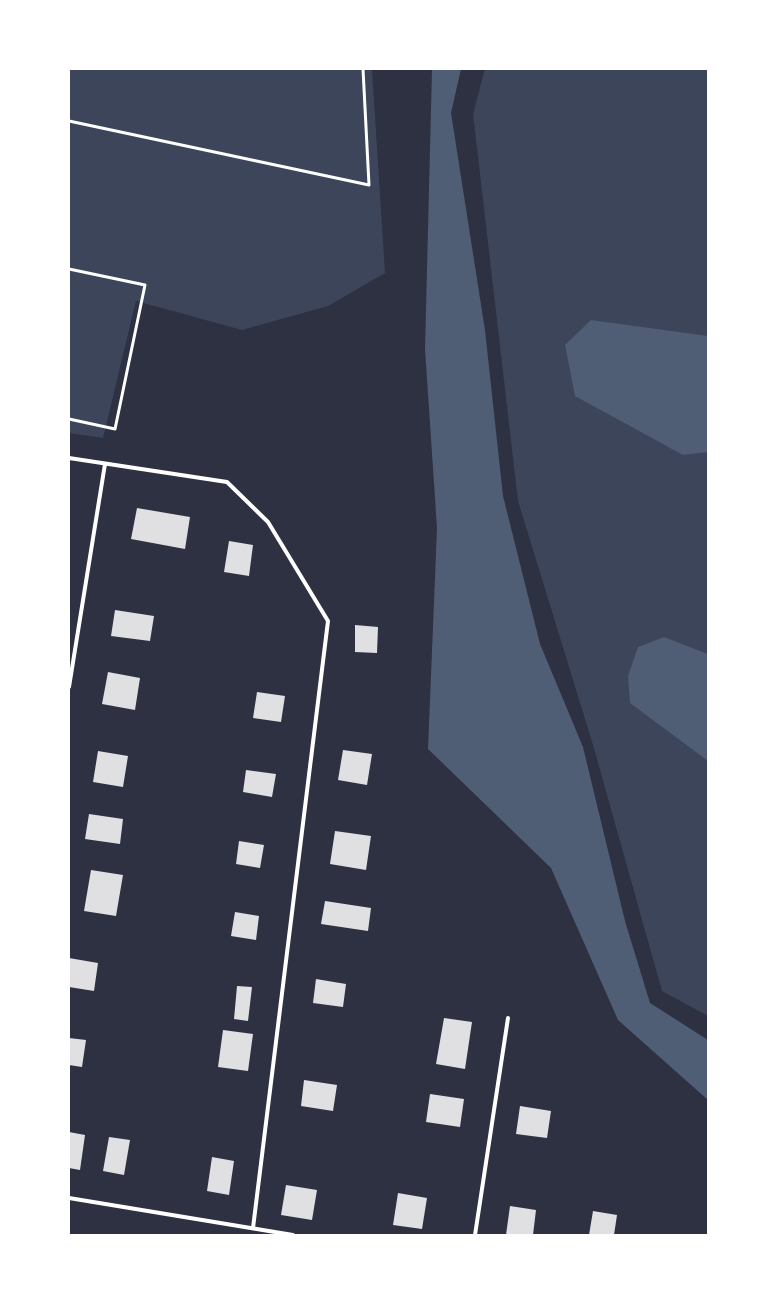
<!DOCTYPE html>
<style>
body{margin:0}
#map{position:relative;width:777px;height:1304px;overflow:hidden;background:#2d3142;font-family:"Exo 2",sans-serif}
canvas{display:block}
.frame{position:absolute;inset:0;border:70px solid #fff;pointer-events:none}
</style>
<div id="map">
<canvas width="777" height="1304"></canvas>
<div class="frame"></div>
</div>
<script>
const ctx = document.querySelector('canvas').getContext('2d');
ctx.lineJoin = 'round';
function fill(path, color) { ctx.fillStyle = color; ctx.fill(path, 'evenodd'); }
function strokePath(path, color, width, dash) { ctx.strokeStyle = color; ctx.lineWidth = width; ctx.lineCap = dash ? 'butt' : 'round'; ctx.setLineDash(dash || []); ctx.stroke(path); }
const green = new Path2D(`
 M 69,69 L 372,69 L 385,273 L 328,306 L 242,330 L 136,301 L 103,438 L 69,433 Z
 M 485,69 L 708,69 L 708,1016 L 662,991 L 593,745 L 518,501 L 473,114 Z`);
const water = new Path2D(`
 M 432,69 L 461,69 L 451,113 L 485,330 L 503,496 L 540,644 L 583,747 L 625,921 L 650,1003 L 708,1040 L 708,1100 L 618,1020 L 551,868 L 428,749 L 437,528 L 425,349 Z
 M 591,320 L 708,336 L 708,452 L 683,455 L 575,396 L 565,345 Z
 M 664,637 L 708,654 L 708,761 L 630,703 L 628,676 L 638,647 Z`);
const building = new Path2D(`
 M 137,508 L 190,517 L 185,549 L 131,539 Z
 M 229,541 L 253,545 L 249,576 L 224,572 Z
 M 115,610 L 154,616 L 150,641 L 111,636 Z
 M 355,625 L 378,627 L 377,653 L 355,652 Z
 M 108,672 L 140,678 L 135,710 L 102,704 Z
 M 257,692 L 285,696 L 281,722 L 253,718 Z
 M 343,750 L 372,754 L 367,785 L 338,780 Z
 M 98,751 L 128,756 L 123,787 L 93,782 Z
 M 246,770 L 276,774 L 272,797 L 243,792 Z
 M 89,814 L 123,819 L 120,844 L 85,839 Z
 M 335,831 L 371,836 L 366,870 L 330,864 Z
 M 239,841 L 264,845 L 260,868 L 236,864 Z
 M 91,870 L 123,875 L 116,916 L 84,911 Z
 M 325,901 L 371,908 L 368,931 L 321,924 Z
 M 235,912 L 259,916 L 256,940 L 231,936 Z
 M 69,958 L 98,963 L 94,991 L 69,987 Z
 M 316,979 L 346,984 L 343,1007 L 313,1003 Z
 M 237,986 L 252,987 L 248,1021 L 234,1019 Z
 M 444,1018 L 472,1022 L 465,1069 L 436,1064 Z
 M 223,1030 L 253,1034 L 248,1071 L 218,1067 Z
 M 69,1038 L 86,1040 L 82,1067 L 69,1065 Z
 M 304,1080 L 337,1085 L 333,1111 L 301,1106 Z
 M 430,1094 L 464,1099 L 460,1127 L 426,1122 Z
 M 520,1106 L 551,1111 L 547,1138 L 516,1134 Z
 M 69,1132 L 85,1135 L 80,1170 L 69,1168 Z
 M 109,1137 L 130,1140 L 124,1175 L 103,1171 Z
 M 212,1157 L 234,1161 L 229,1195 L 207,1191 Z
 M 286,1185 L 317,1190 L 312,1220 L 281,1215 Z
 M 398,1193 L 427,1198 L 422,1229 L 393,1225 Z
 M 510,1206 L 536,1210 L 533,1235 L 506,1235 Z
 M 593,1211 L 617,1215 L 614,1235 L 589,1235 Z`);
const service = new Path2D(`
 M 69,121 L 369,185 L 363,69
 M 69,269 L 145,285 L 115,429 L 69,419`);
const minor = new Path2D(`
 M 69,458 L 227,482 L 268,522 L 328,621 L 253,1228
 M 69,687 L 105,464
 M 69,1198 L 293,1235
 M 475,1235 L 508,1018`);
fill(green, '#3c4559');
fill(water, '#4f5d75');
fill(building, '#e0e0e3');
strokePath(service, '#fff', 3);
strokePath(minor, '#fff', 4);
</script>
